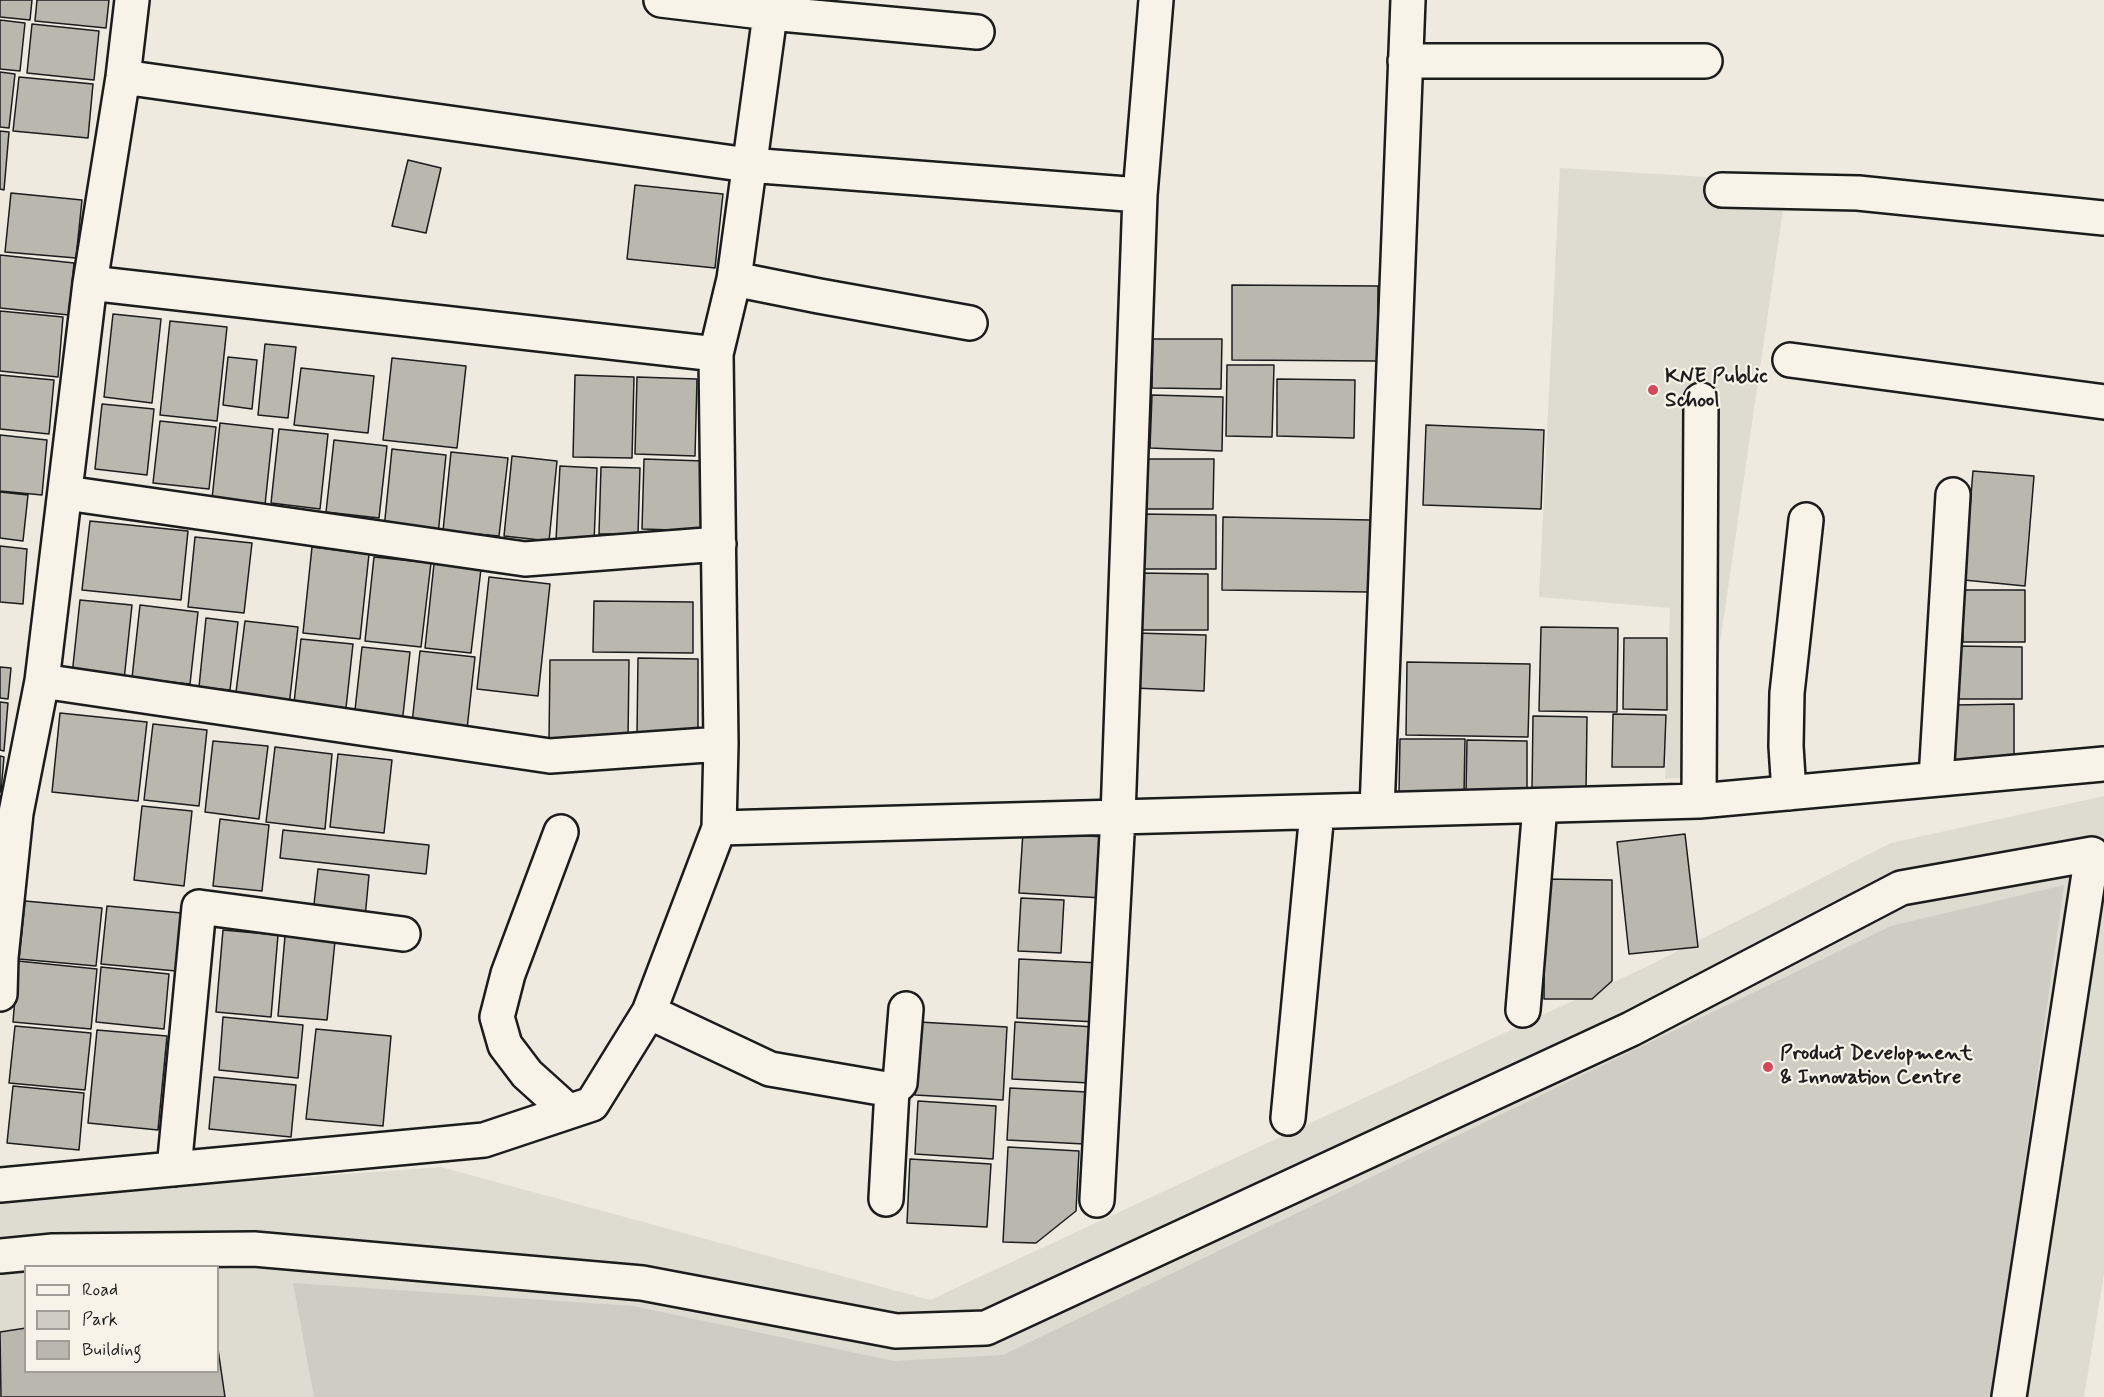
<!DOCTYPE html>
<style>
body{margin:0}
#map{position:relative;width:2104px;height:1397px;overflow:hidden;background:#eeeae0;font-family:Mynerve,sans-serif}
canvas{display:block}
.legend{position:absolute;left:24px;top:1265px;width:195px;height:108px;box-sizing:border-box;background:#f7f3e8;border:2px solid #9f9d96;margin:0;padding:8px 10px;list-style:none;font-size:18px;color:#1c1c1c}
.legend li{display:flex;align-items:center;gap:12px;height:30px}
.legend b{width:30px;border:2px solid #9f9d96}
</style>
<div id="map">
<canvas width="2104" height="1397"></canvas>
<ul class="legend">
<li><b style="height:8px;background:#f7f3e8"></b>Road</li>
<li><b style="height:16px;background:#cfccc3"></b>Park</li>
<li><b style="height:16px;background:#bab7af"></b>Building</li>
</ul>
</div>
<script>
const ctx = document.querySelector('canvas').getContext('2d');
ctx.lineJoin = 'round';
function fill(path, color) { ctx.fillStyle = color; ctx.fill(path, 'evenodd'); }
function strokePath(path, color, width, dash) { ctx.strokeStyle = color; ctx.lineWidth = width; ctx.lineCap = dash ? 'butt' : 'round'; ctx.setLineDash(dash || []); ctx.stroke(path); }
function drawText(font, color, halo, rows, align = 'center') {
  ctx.font = font + ' Mynerve,sans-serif'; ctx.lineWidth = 4.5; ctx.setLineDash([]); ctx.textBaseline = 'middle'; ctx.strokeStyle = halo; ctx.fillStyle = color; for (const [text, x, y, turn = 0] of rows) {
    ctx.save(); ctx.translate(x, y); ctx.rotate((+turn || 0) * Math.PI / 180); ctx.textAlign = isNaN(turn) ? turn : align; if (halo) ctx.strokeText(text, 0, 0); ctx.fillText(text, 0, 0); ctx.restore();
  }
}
const built = new Path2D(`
 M 1560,168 L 1787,182 L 1720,643 L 1710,776 L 1665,779 L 1670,608 L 1539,597 Z
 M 2104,796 L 2104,1274 L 2084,1397 L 0,1397 L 0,1200 L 441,1167 L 930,1300 L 1648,966 L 1891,843 ZM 26,1266 L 218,1266 L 218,1372 L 26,1372 Z`);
const green = new Path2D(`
 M 2064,885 L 1992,1397 L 314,1397 L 293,1283 L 633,1306 L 894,1361 L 1003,1355 L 1891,926 Z`);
const building = new Path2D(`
 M 0,0 L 32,0 L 30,20 L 0,17 Z
 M 37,0 L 109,0 L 106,28 L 35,21 Z
 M 0,20 L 25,23 L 20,71 L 0,69 Z
 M 32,24 L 99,31 L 94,80 L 27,73 Z
 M 0,72 L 15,74 L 9,128 L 0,127 Z
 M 19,77 L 93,84 L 88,138 L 13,131 Z
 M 0,131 L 9,132 L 4,190 L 0,189 Z
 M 408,160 L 441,168 L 426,233 L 392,226 Z
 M 635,185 L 723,194 L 715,268 L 627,259 Z
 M 11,193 L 82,200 L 76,258 L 5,252 Z
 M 0,255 L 74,263 L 69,315 L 0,308 Z
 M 1232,285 L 1378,286 L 1378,361 L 1232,360 Z
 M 0,311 L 63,317 L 58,377 L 0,371 Z
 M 113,314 L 161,319 L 152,403 L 104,397 Z
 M 170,321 L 227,327 L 217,421 L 160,415 Z
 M 1153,339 L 1222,339 L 1221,389 L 1152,388 Z
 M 265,344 L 296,347 L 288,418 L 258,415 Z
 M 228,357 L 257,360 L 252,409 L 223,405 Z
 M 392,358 L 466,366 L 457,448 L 383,440 Z
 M 1227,365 L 1274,365 L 1272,437 L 1226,436 Z
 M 301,368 L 374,376 L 368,433 L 294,425 Z
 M 0,375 L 54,380 L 49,434 L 0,429 Z
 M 575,375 L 634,377 L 632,458 L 573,457 Z
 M 637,377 L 697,379 L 695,456 L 635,454 Z
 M 1277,379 L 1355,380 L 1354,438 L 1277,436 Z
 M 1152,395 L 1223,397 L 1222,451 L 1150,448 Z
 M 102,404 L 154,409 L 147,475 L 95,469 Z
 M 160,421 L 216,427 L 209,489 L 153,483 Z
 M 220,423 L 273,429 L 265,505 L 212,499 Z
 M 1426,425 L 1544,430 L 1541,509 L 1423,505 Z
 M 279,429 L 328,434 L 320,509 L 271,503 Z
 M 0,435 L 47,440 L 42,495 L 0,491 Z
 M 334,440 L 387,446 L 379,518 L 326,512 Z
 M 392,449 L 446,455 L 438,535 L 384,529 Z
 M 451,452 L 508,458 L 499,536 L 443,531 Z
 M 512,456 L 557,461 L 549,541 L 504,536 Z
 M 644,459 L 704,461 L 702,531 L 642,529 Z
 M 1147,459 L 1214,459 L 1213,509 L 1147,509 Z
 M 560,466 L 597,468 L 594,542 L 556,540 Z
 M 601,467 L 640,468 L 638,534 L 599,534 Z
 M 1973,471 L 2034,476 L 2025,586 L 1964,580 Z
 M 0,492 L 28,495 L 23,541 L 0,538 Z
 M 1139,514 L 1216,515 L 1216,569 L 1139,569 Z
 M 1223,517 L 1370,520 L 1369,592 L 1222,590 Z
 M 90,521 L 188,531 L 181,600 L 82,590 Z
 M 195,537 L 252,543 L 244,613 L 188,607 Z
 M 0,546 L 27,549 L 23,604 L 0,602 Z
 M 312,547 L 369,554 L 360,639 L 303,633 Z
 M 374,557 L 431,563 L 421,647 L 365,641 Z
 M 434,564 L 481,569 L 471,653 L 425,648 Z
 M 1139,573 L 1208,574 L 1208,630 L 1139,630 Z
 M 489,577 L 550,584 L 538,696 L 477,689 Z
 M 1963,590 L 2025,590 L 2025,642 L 1963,642 Z
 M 80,600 L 132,605 L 124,680 L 72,675 Z
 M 594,601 L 693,602 L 693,653 L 593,652 Z
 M 140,605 L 198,612 L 190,684 L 132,678 Z
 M 206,618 L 238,622 L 230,690 L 199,687 Z
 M 245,621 L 298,627 L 289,706 L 235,700 Z
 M 1541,627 L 1618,628 L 1617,712 L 1539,711 Z
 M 1136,633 L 1206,635 L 1204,691 L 1134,688 Z
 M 1624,638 L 1667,638 L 1667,710 L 1623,709 Z
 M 301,639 L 353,644 L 346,708 L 294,703 Z
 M 1956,646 L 2022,647 L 2022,699 L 1956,699 Z
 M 362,647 L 410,652 L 402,724 L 354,719 Z
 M 420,651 L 475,657 L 466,738 L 411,732 Z
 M 638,658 L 698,659 L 698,734 L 637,734 Z
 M 550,660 L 629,660 L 628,741 L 549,741 Z
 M 1407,662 L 1530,664 L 1528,737 L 1406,735 Z
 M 0,667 L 11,668 L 8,699 L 0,698 Z
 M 0,702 L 8,703 L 4,751 L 0,750 Z
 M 2014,704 L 2014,769 L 1954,769 L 1954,705 Z
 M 60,713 L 147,722 L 138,801 L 52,792 Z
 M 1613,714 L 1666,715 L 1664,767 L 1612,767 Z
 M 1533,716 L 1587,717 L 1586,792 L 1532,790 Z
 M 153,724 L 207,730 L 199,806 L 144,800 Z
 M 1400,739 L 1465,739 L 1464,795 L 1399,794 Z
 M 1467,740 L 1527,741 L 1527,792 L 1466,792 Z
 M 213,741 L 268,746 L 259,819 L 205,812 Z
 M 275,747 L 332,754 L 325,829 L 266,822 Z
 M 338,754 L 392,760 L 384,833 L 330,827 Z
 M 0,756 L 4,757 L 1,792 L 0,792 Z
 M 142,806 L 192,811 L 184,886 L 134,880 Z
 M 220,819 L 269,825 L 262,891 L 213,886 Z
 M 283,830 L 429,845 L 426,874 L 280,858 Z
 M 1023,832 L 1105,837 L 1102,898 L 1019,893 Z
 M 1685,834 L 1698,947 L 1629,954 L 1617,842 Z
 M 318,869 L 369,875 L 365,918 L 313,913 Z
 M 1545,879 L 1612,880 L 1612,981 L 1592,999 L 1544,999 Z
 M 1021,898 L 1064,900 L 1061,953 L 1018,951 Z
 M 25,901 L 102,908 L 96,966 L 19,959 Z
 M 107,906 L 182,913 L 176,971 L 101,964 Z
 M 223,930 L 278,935 L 271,1017 L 216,1012 Z
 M 285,936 L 335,941 L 327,1020 L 278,1016 Z
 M 1019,959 L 1100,963 L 1097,1022 L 1017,1018 Z
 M 18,961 L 97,969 L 91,1029 L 13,1022 Z
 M 101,967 L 169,974 L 164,1029 L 96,1022 Z
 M 223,1017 L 303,1025 L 298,1078 L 219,1070 Z
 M 919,1022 L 1007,1027 L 1003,1100 L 915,1095 Z
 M 1015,1022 L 1094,1027 L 1090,1083 L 1012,1079 Z
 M 15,1026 L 91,1033 L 85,1090 L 9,1083 Z
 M 316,1029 L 391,1036 L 383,1126 L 306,1119 Z
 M 97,1030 L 167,1036 L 158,1130 L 88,1123 Z
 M 214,1077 L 296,1085 L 291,1137 L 209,1129 Z
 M 13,1086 L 84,1093 L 79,1150 L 7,1143 Z
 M 1010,1088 L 1087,1092 L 1084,1144 L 1007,1140 Z
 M 918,1101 L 996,1106 L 993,1159 L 915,1154 Z
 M 1008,1147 L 1079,1151 L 1076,1211 L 1036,1243 L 1003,1242 Z
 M 910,1159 L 991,1164 L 987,1227 L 907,1223 Z
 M 26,1328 L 26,1372 L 218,1372 L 218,1349 L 225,1397 L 1,1397 L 0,1332 Z`);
const minor = new Path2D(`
 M 661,0 L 770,13 L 977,32
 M 1405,61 L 1705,61
 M 123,77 L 748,165 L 1140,195
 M 1722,190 L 1858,193 L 2104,218
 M 734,279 L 819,296 L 970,323
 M 90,283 L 716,354
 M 1790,360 L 2104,402
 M 66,493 L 525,559 L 719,544
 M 42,681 L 550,756 L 721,744
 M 1936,779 L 1953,495
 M 1789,793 L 1786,746 L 1787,693 L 1806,520
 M 1699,801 L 1701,400
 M 1377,810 L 1408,0
 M 719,828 L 721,744 L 716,354 L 734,279 L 772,0
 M 561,832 L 508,974 L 497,1017 L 505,1045 L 527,1074 L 568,1111
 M 0,994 L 1,957 L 16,813 L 42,681 L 90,283 L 123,77 L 132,0
 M 1523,1010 L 1540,806
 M 649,1012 L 770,1069 L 892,1090 L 900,1083 L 906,1009
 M 1288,1118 L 1317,812
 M 174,1169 L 199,907 L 403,934
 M 0,1185 L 484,1140 L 592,1104 L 649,1012 L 719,828 L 1699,801 L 2104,764
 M 886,1199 L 892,1090
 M 1097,1200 L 1118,816 L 1140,195 L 1156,0
 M 0,1256 L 53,1251 L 254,1249 L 642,1283 L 896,1331 L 986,1328 L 1631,1029 L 1901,888 L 2092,854 L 2009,1397`);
const markers = [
 [1653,390,6,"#d1495b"],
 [1768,1067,6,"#d1495b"]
];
const poiNames = [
 ["KNE Public",1665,378],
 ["School",1665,402],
 ["Product Development",1780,1055],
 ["& Innovation Centre",1780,1079]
];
fill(built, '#dedbd1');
fill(green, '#cfccc3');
fill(building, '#bab7af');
strokePath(building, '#1c1c1c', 1.5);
strokePath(minor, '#1c1c1c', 38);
strokePath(minor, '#f7f3e8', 33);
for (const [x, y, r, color] of markers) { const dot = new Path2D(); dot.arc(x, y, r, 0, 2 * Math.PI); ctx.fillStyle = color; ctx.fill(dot); strokePath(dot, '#f7f3e8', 2); }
drawText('bold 21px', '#1c1c1c', '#f7f3e8', poiNames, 'left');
</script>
